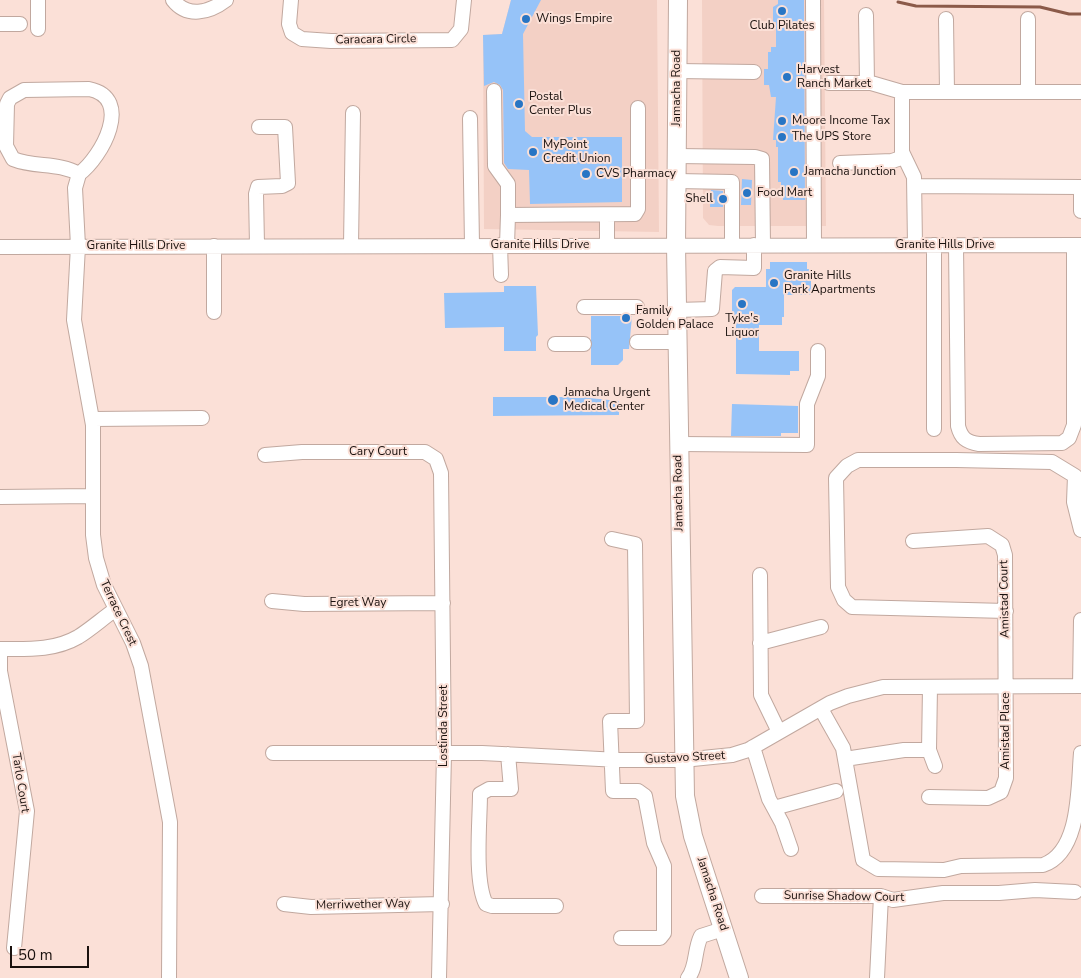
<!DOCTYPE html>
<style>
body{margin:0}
#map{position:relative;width:1081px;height:978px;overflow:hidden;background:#fbe0d7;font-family:"Nunito Sans",sans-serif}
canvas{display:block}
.scale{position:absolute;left:10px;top:946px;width:79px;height:22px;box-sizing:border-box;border:2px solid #1a110e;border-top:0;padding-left:6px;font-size:15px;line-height:18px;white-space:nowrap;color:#1a110e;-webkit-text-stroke:4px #fbe0d7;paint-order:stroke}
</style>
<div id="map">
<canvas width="1081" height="978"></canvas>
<div class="scale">50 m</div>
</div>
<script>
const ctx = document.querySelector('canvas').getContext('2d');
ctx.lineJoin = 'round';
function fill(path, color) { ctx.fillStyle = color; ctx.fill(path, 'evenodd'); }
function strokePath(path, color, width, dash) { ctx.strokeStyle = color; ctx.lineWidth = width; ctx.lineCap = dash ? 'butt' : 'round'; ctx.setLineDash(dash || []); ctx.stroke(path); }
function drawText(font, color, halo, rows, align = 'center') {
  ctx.font = font + ' "Nunito Sans",sans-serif'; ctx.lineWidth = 4; ctx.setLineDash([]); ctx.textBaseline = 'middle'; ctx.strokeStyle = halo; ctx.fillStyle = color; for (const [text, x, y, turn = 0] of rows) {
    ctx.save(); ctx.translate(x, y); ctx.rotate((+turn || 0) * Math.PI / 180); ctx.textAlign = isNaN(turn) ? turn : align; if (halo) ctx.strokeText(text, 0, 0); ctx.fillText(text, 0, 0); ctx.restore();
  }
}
const built = new Path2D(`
 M 511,0 L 657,0 L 659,232 L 484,229 L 483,35 L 502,34 Z
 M 702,0 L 824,0 L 826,226 L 718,226 L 709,225 L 703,218 Z`);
const stream = new Path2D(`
 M 898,2 L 916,6 L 1040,7 L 1069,14 L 1081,14`);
const building = new Path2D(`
 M 511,0 L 541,0 L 523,34 L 525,131 L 532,137 L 622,137 L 622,202 L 530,204 L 529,170 L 508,169 L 504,163 L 503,90 L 500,85 L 494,82 L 484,86 L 483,35 L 502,34 Z
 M 778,0 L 804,0 L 805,200 L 783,200 L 783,189 L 781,189 L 781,182 L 778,182 L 778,147 L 776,147 L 776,140 L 773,140 L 776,97 L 771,97 L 769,85 L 764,85 L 764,69 L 768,69 L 768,52 L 771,52 L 771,47 L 776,47 L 776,22 L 773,22 L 773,7 L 778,4 Z
 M 742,179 L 752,180 L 751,205 L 741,205 Z
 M 711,190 L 723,191 L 723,207 L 710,207 Z
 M 770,262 L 807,262 L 807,269 L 811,269 L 811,295 L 784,295 L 784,317 L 782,317 L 782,325 L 759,325 L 759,351 L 799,351 L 799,371 L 790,371 L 790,375 L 736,374 L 736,317 L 732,318 L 732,290 L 735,287 L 766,287 L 766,269 L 770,269 Z
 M 504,286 L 536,286 L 538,335 L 536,337 L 536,351 L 504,351 L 504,327 L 445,328 L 444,293 L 504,292 Z
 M 591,316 L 632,316 L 629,349 L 623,349 L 623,360 L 618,365 L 591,365 Z
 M 585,394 L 589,398 L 619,401 L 619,415 L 493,416 L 493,397 L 582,397 Z
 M 732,404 L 798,406 L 798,433 L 781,433 L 781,436 L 731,436 Z`);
const minor = new Path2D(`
 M 38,0 L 38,29
 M 173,0 C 187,18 209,13 226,0
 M 291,0 L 289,24 L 292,33 L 302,39 L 331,41 L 452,40 L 461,29 L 464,0
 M 813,0 L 814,245
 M 866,15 L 867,83
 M 946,19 L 947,92
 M 1028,19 L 1028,92
 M 0,24 L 20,24
 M 677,71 L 754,72
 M 829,83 L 871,83 L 902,92
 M 89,89 C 134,98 102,157 79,174 C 58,162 35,168 13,159 L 6,146 L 7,104 L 10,98 L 24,90 Z
 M 494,91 L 495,166 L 508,184 L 508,215 L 635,214 L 638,209 L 638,108
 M 470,118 L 472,245
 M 677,156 L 755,157 L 762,159 L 763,245
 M 840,163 L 892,161 L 904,157
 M 79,174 L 75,188 L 78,246 L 74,320 L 93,425 L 93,535 L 96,558 L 104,585 L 133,643 L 141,666 L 170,822 L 169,978
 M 677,181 L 732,182 L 732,245
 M 915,186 L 1081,187
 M 1081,194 L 1081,211
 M 257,245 L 256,194 L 258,187 L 282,186 L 288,183 L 285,127 L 259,127
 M 351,245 L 353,113
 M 500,245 L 501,275
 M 507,245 L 508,215
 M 607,245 L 607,215
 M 915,245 L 914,177 L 902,152 L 902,92 L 1081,92
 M 956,245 L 958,426 C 961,438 966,442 979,444 L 1062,443 L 1069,438 L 1074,425 L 1074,245
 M 214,246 L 214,312
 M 0,247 L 1081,245
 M 584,307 L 637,307
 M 677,310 L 712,309 L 715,271 L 720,267 L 754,268 L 754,245
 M 637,342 L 677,342
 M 555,344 L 584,344
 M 93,419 L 202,418
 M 934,429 L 934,245
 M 679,444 L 807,445 L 807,404 L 818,376 L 818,351
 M 265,455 L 302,452 L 425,452 L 436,459 L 441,473 L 444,754 L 439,978
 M 0,497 L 92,496
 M 612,539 L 635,544 L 637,721 L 610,721 L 613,791 L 638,791 L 645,796 L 654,843 L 664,866 L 664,933 L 660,938 L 621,938
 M 913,541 L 988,536 L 1002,545 L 1005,555 L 1006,778 L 1001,792 L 988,798 L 929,797
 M 760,575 L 761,695 L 779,732
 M 272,601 L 304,604 L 443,603
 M 1006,611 L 852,607 L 844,600 L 838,587 L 836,478 L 847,466 L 858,460 L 956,460 L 1052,462 L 1075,476 L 1074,502 L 1081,530
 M 760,643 L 821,627
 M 0,649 L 0,671 L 27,811 L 14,948
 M 0,649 C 26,649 54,651 78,637 C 91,629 103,618 116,609
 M 1080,686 L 1081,620
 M 821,709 L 843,748 L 863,860 L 878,869 L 944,870 L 961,866 L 1043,865 C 1081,852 1078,786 1081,753
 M 753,747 L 769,799 L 782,823 L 791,849
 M 929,750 L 930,687
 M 273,753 L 482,753 L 619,760 L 683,760 L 732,755 L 748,750 L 830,703 L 848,696 L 883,687 L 1081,686
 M 508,754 L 511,789 L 489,789 L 480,794 C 480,821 474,881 486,904 L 492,906 L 556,906
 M 845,759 L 904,750 L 929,750 L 935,766
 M 774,808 L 836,791
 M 762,896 L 881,896 L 893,900 L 943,893 L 999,893 L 1035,890 L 1075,892
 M 284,904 L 311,907 L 442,904
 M 688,978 C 697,967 694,950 701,936 L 723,929
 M 877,978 L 881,896`);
const major = new Path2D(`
 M 678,0 L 676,245 L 685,796 L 693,836 L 739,978`);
const markers = [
 [782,11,5,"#2875c4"],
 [526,19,5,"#2875c4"],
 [787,77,5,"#2875c4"],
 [519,104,5,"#2875c4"],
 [782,121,5,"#2875c4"],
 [782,137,5,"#2875c4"],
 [533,152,5,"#2875c4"],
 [794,172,5,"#2875c4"],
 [586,174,5,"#2875c4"],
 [747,193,5,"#2875c4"],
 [723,199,5,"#2875c4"],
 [774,283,5,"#2875c4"],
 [742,304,5,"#2875c4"],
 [626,318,5,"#2875c4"],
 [553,400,6,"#2875c4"]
];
const poiNames = [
 ["Wings Empire",536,19],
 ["Club Pilates",782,26,"center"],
 ["Harvest",797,70],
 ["Ranch Market",797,84],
 ["Postal",529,97],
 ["Center Plus",529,111],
 ["Moore Income Tax",792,121],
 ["The UPS Store",792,137],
 ["MyPoint",543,145],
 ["Credit Union",543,159],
 ["Jamacha Junction",804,172],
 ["CVS Pharmacy",596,174],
 ["Food Mart",757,193],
 ["Shell",713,199,"right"],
 ["Granite Hills",784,276],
 ["Park Apartments",784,290],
 ["Family",636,311],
 ["Golden Palace",636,325],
 ["Tyke's",742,319,"center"],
 ["Liquor",742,333,"center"],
 ["Jamacha Urgent",564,393],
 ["Medical Center",564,407]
];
const streetNames = [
 ["Caracara Circle",376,40,-1],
 ["Jamacha Road",677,88,-90],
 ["Granite Hills Drive",540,245],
 ["Granite Hills Drive",945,245],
 ["Granite Hills Drive",136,246],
 ["Cary Court",378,452],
 ["Jamacha Road",679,493,-91],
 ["Amistad Court",1005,599,-91],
 ["Egret Way",358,603],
 ["Terrace Crest",118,613,65],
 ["Lostinda Street",444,726,-90],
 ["Amistad Place",1006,731,-90],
 ["Gustavo Street",685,758,-3],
 ["Tarlo Court",20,783,81],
 ["Jamacha Road",712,894,72],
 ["Sunrise Shadow Court",844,897,1],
 ["Merriwether Way",363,905,-1]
];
fill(built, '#f3d0c5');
strokePath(stream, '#8b5a49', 3);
fill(building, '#96c3f8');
strokePath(minor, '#c1a89f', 16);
strokePath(major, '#c1a89f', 20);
strokePath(minor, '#fff', 14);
strokePath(major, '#fff', 18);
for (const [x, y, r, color] of markers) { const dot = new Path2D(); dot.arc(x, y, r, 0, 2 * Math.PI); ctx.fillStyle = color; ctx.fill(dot); strokePath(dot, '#fbe0d7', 2); }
drawText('12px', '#1a110e', '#fbe0d7', poiNames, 'left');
drawText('12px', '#1a110e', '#fbe0d7', streetNames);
</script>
